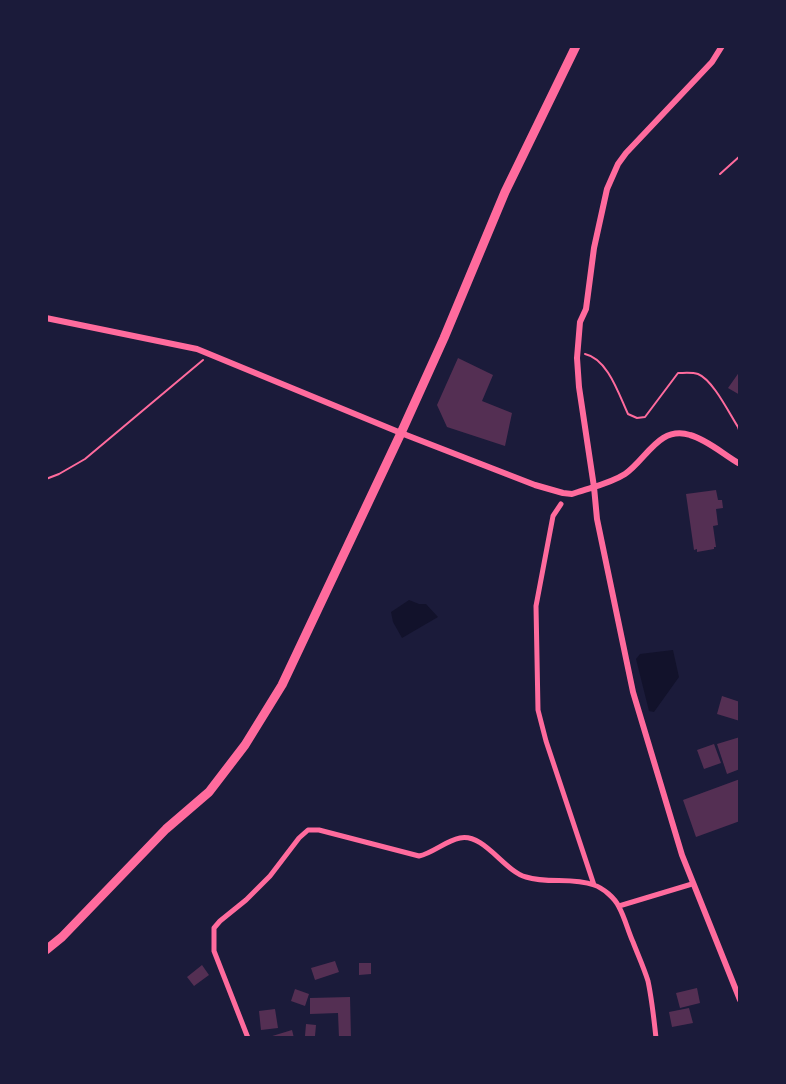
<!DOCTYPE html>
<style>
body{margin:0}
#map{position:relative;width:786px;height:1084px;overflow:hidden;background:#1b1b3a;font-family:"Source Sans 3",sans-serif}
canvas{display:block}
.frame{position:absolute;inset:0;border:48px solid #1b1b3a;pointer-events:none}
</style>
<div id="map">
<canvas width="786" height="1084"></canvas>
<div class="frame"></div>
</div>
<script>
const ctx = document.querySelector('canvas').getContext('2d');
ctx.lineJoin = 'round';
function fill(path, color) { ctx.fillStyle = color; ctx.fill(path, 'evenodd'); }
function strokePath(path, color, width, dash) { ctx.strokeStyle = color; ctx.lineWidth = width; ctx.lineCap = dash ? 'butt' : 'round'; ctx.setLineDash(dash || []); ctx.stroke(path); }
const water = new Path2D(`
 M 409,600 L 419,604 L 426,604 L 438,617 L 402,638 L 393,622 L 391,612 Z
 M 673,650 L 679,677 L 654,712 L 649,711 L 636,659 L 640,654 Z`);
const building = new Path2D(`
 M 458,358 L 493,375 L 482,401 L 512,413 L 505,446 L 447,427 L 437,405 Z
 M 740,371 L 740,395 L 728,388 Z
 M 716,490 L 718,500 L 722,500 L 723,508 L 716,509 L 718,525 L 713,526 L 716,547 L 714,547 L 714,549 L 697,552 L 697,549 L 694,550 L 686,494 Z
 M 722,696 L 740,702 L 740,721 L 717,714 Z
 M 740,737 L 740,769 L 727,774 L 717,744 Z
 M 714,744 L 721,763 L 704,769 L 697,750 Z
 M 740,779 L 740,821 L 696,837 L 683,800 Z
 M 335,961 L 339,972 L 315,980 L 311,968 Z
 M 359,963 L 371,963 L 371,974 L 359,975 Z
 M 202,965 L 209,975 L 194,986 L 187,977 Z
 M 697,988 L 700,1003 L 680,1008 L 676,993 Z
 M 295,989 L 309,994 L 305,1006 L 291,1001 Z
 M 350,997 L 351,1038 L 339,1038 L 338,1013 L 310,1014 L 310,998 Z
 M 689,1008 L 693,1023 L 672,1027 L 669,1012 Z
 M 275,1009 L 278,1028 L 261,1030 L 259,1011 Z
 M 306,1024 L 316,1025 L 315,1036 L 305,1036 Z
 M 292,1030 L 294,1038 L 269,1038 L 269,1037 Z`);
const path = new Path2D(`
 M 720,174 L 740,156
 M 585,354 C 608,359 619,395 628,414 L 637,418 L 645,417 L 678,373 C 684,373 692,372 698,374 C 713,380 729,413 738,427 L 740,433
 M 46,479 L 59,474 L 85,459 L 203,360`);
const minor = new Path2D(`
 M 561,504 L 553,516 L 536,606 L 538,710 L 546,741 L 594,885
 M 619,906 L 692,884
 M 248,1038 L 214,951 L 214,928 L 220,921 L 246,900 L 270,876 L 299,838 L 308,830 L 319,830 L 419,856 C 433,853 445,841 460,838 C 484,833 504,871 526,877 C 548,884 572,877 594,885 C 603,888 615,898 619,907 C 625,918 628,931 633,942 C 638,955 644,968 648,981 C 652,1000 654,1019 656,1038`);
const tertiary = new Path2D(`
 M 722,46 L 712,62 L 626,153 L 618,164 L 607,189 L 594,248 L 586,309 L 580,322 L 577,358 L 579,387 L 594,487 L 597,519 L 633,692 L 682,855 L 740,1000
 M 46,318 L 197,349 L 401,433 L 535,485 L 563,493 L 572,494 L 578,492 C 593,487 611,483 625,474 C 646,460 659,425 690,435 C 708,440 724,455 740,464`);
const trunk = new Path2D(`
 M 46,950 L 62,937 L 166,829 L 209,792 L 245,745 L 282,685 L 401,433 L 444,338 L 505,192 L 576,46`);
fill(water, '#12122b');
fill(building, '#542f53');
strokePath(path, '#ff6b9d', 2);
strokePath(minor, '#ff6b9d', 5);
strokePath(tertiary, '#ff6b9d', 6);
strokePath(trunk, '#ff6b9d', 9);
</script>
